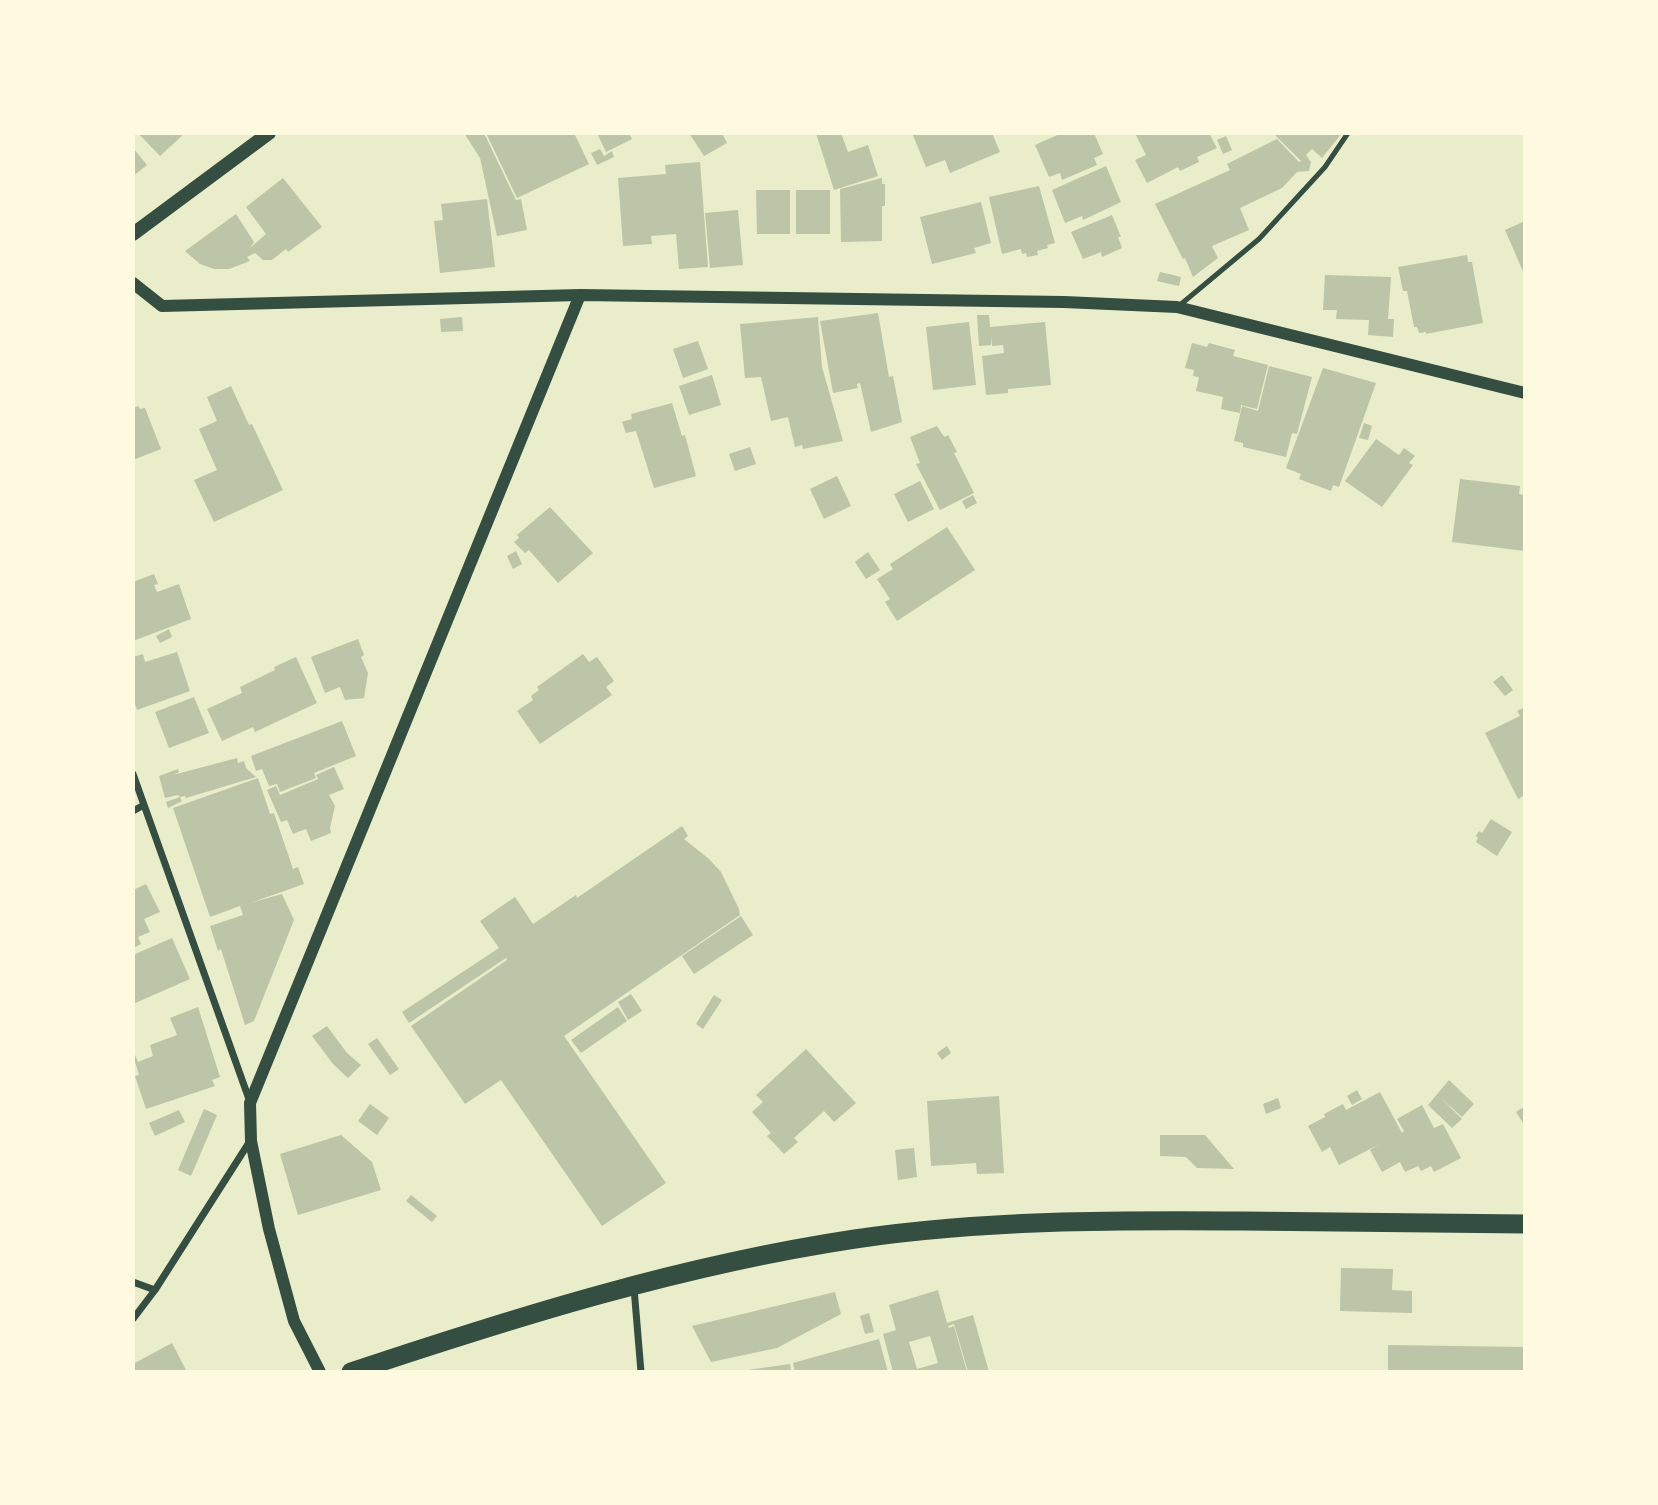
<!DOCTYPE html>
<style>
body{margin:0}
#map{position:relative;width:1658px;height:1505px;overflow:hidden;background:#e9edc9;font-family:Jost,sans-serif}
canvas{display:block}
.frame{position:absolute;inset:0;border:135px solid #fefae0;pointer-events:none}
</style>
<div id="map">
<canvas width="1658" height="1505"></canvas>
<div class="frame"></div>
</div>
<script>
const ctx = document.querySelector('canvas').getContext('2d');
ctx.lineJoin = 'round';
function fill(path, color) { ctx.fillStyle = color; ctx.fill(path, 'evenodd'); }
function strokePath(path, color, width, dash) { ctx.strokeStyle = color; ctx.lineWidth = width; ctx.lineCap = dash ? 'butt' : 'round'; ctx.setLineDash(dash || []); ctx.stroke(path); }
const building = new Path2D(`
 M 138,133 L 185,133 L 160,156 Z
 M 464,133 L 484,133 L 516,200 L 521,199 L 527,230 L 497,236 L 480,158 Z
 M 486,133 L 574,133 L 589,164 L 517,198 Z
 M 597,133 L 629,133 L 632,139 L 606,152 Z
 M 689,133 L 722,133 L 727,143 L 704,156 Z
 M 816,133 L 841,133 L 848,152 L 868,145 L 878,176 L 834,190 Z
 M 912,133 L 992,133 L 1000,152 L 950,173 L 945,160 L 926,167 Z
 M 1062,133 L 1094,133 L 1103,154 L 1094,158 L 1097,165 L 1062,180 L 1060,173 L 1049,177 L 1035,145 Z
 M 1135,133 L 1209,133 L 1217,148 L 1197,157 L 1199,162 L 1180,171 L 1178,167 L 1147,183 L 1135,160 L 1146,155 Z
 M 1273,133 L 1342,133 L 1322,158 L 1312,149 L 1306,155 L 1311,162 L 1309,171 L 1297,172 L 1282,188 L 1240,208 L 1249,230 L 1212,246 L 1218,258 L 1193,277 L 1185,258 L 1183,259 L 1155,204 L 1230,170 L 1227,164 L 1277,139 L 1299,162 L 1301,161 Z
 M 1226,136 L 1232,150 L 1223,154 L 1217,140 Z
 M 133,148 L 147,165 L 133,176 Z
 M 600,149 L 604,156 L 612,151 L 614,157 L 597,165 L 591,153 Z
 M 700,162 L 708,267 L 679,269 L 676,234 L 651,236 L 652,244 L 623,246 L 618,178 L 666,174 L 665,165 Z
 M 1106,166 L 1121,202 L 1083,220 L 1082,216 L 1065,223 L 1052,190 Z
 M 283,178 L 322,227 L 288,252 L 286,249 L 272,260 L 263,260 L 255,253 L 247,257 L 250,261 L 229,269 L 214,269 L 200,264 L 185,251 L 236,214 L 254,242 L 250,248 L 266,234 L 246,207 Z
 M 882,178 L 882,184 L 885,184 L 885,206 L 882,206 L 882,241 L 841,242 L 840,189 Z
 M 1039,186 L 1055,243 L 1047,245 L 1048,248 L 1037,251 L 1038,255 L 1027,257 L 1026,253 L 1022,254 L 1021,249 L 1002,254 L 989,197 Z
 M 756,190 L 790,190 L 790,234 L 757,234 Z
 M 796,190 L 830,190 L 830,234 L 796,234 Z
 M 487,199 L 495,267 L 440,273 L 434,221 L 443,220 L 441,204 Z
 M 981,202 L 991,243 L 974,248 L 976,253 L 932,264 L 920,217 Z
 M 738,210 L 743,265 L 710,268 L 705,213 Z
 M 1112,215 L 1121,237 L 1118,237 L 1122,248 L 1102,257 L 1101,252 L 1083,259 L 1071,232 Z
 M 1525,221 L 1525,276 L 1505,230 Z
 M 1467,255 L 1468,262 L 1472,262 L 1483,323 L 1426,334 L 1426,332 L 1419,333 L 1417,327 L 1414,327 L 1407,291 L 1403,291 L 1398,267 Z
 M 1160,272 L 1181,277 L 1179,286 L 1157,281 Z
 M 1325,275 L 1391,277 L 1388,319 L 1394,319 L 1393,337 L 1368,335 L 1369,320 L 1336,319 L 1337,310 L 1323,310 Z
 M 878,313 L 889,377 L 893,376 L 902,422 L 871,432 L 860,383 L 857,384 L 858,388 L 833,393 L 820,321 Z
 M 977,315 L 989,315 L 990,327 L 1045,322 L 1051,385 L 1008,389 L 1008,393 L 986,395 L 982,356 L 1004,353 L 1003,345 L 992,346 L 992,337 L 991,345 L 979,346 Z
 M 462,317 L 463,331 L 441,332 L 440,319 Z
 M 818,317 L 822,367 L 843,441 L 803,449 L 802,445 L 795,447 L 788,417 L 771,421 L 761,377 L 745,378 L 740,324 Z
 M 969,322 L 976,385 L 933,390 L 926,327 Z
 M 698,341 L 708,369 L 683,378 L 673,349 Z
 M 1192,343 L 1207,347 L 1209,343 L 1235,350 L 1233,356 L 1268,365 L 1257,409 L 1241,405 L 1240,413 L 1221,409 L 1223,397 L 1196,391 L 1199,377 L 1193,376 L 1194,370 L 1185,368 Z
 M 1269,366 L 1312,377 L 1297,434 L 1292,433 L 1286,457 L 1243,447 L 1243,443 L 1234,441 L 1242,406 L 1258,411 Z
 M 1323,368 L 1376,383 L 1339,487 L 1333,485 L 1331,491 L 1299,479 L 1301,474 L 1286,468 Z
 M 712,375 L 721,405 L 689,415 L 679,386 Z
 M 231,386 L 249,425 L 252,424 L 283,490 L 214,522 L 194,480 L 217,470 L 199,429 L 217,421 L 207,397 Z
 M 672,403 L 682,436 L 685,435 L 696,476 L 654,488 L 636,431 L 626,433 L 622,422 L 632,419 L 631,414 Z
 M 138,406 L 140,409 L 145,408 L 161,449 L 133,460 L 133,408 Z
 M 1364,423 L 1372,426 L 1368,440 L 1359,438 Z
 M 937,426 L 942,434 L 945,437 L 948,435 L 957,452 L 954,453 L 974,493 L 940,510 L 916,464 L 920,463 L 910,437 Z
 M 1376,439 L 1399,455 L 1404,448 L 1415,456 L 1409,463 L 1413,465 L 1382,507 L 1345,481 Z
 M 750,447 L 756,464 L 735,471 L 729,454 Z
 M 837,476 L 851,506 L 824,519 L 810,489 Z
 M 1460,479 L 1520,486 L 1519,494 L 1525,495 L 1525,551 L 1452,542 Z
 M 920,481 L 934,509 L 908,522 L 894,494 Z
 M 973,495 L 977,503 L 966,509 L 962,501 Z
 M 550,507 L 593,553 L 558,583 L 529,550 L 525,553 L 514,542 L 519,538 L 517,535 Z
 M 947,527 L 975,570 L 897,621 L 885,602 L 890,599 L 877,579 L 893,569 L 890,564 Z
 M 516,551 L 522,564 L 513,569 L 507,556 Z
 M 868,552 L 880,570 L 866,579 L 855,562 Z
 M 154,574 L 158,584 L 154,585 L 157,592 L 179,584 L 191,619 L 133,641 L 133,582 Z
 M 169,629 L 172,637 L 160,643 L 156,636 Z
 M 358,639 L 364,655 L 361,657 L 368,673 L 364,698 L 345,700 L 340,687 L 325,693 L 311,657 Z
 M 177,652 L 190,691 L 137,710 L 133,698 L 133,657 L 143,654 L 145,662 Z
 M 583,654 L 589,662 L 597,657 L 614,681 L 606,687 L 612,695 L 540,744 L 517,711 L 533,700 L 531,696 L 539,690 L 537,687 Z
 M 296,657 L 317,703 L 255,732 L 253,727 L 222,741 L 207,709 L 242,693 L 240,687 L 275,670 L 274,667 Z
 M 1502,675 L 1513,690 L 1505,696 L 1493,682 Z
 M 194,697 L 209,733 L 169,748 L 155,712 Z
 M 1525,707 L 1525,795 L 1518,799 L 1485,733 L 1520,716 L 1517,711 Z
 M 342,721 L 356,756 L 314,773 L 316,778 L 280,792 L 277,784 L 269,786 L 262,769 L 256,771 L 251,756 Z
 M 237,758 L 238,763 L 244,761 L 246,768 L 256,777 L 186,798 L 185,796 L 180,797 L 182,801 L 168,808 L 166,802 L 180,797 L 178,795 L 165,798 L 159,776 L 178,769 L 179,772 L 173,775 Z
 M 334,767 L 344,789 L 329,795 L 335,806 L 330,828 L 331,833 L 311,841 L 306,829 L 293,834 L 287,820 L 281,822 L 267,790 L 276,786 L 280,795 L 318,779 L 316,775 Z
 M 258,778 L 270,814 L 274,813 L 293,869 L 298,867 L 304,884 L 250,903 L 282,894 L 294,920 L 254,1021 L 245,1025 L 221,949 L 218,951 L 210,926 L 243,915 L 240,906 L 210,917 L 173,808 Z
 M 1491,819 L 1512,832 L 1497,856 L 1476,842 L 1478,838 L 1476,836 L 1479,831 L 1482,833 Z
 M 682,826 L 688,836 L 684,839 L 709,859 L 721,872 L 739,909 L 740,915 L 564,1036 L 666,1183 L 602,1226 L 501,1080 L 465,1104 L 411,1026 L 507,960 L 506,958 L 409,1023 L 402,1012 L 499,948 L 480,921 L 515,897 L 533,924 L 576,895 L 577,898 Z
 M 146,884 L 160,912 L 144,919 L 150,932 L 138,937 L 141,944 L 133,948 L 133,890 Z
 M 741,916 L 753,935 L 694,974 L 682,956 Z
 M 172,938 L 190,979 L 133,1004 L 133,955 Z
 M 631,994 L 642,1011 L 628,1020 L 618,1002 Z
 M 714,995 L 722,1000 L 703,1029 L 696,1024 Z
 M 198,1007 L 220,1077 L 212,1080 L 215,1086 L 146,1109 L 135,1076 L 139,1075 L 135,1062 L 133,1063 L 133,1050 L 138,1062 L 153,1056 L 150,1045 L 177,1035 L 170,1018 Z
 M 618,1007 L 627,1021 L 581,1053 L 571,1040 Z
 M 327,1026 L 347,1053 L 361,1065 L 348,1078 L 333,1064 L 312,1036 Z
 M 377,1038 L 399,1069 L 390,1075 L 368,1044 Z
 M 947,1046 L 951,1053 L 942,1060 L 937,1053 Z
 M 806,1049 L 856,1103 L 834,1122 L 824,1111 L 794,1138 L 798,1142 L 784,1154 L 767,1136 L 771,1133 L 752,1112 L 763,1102 L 756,1095 Z
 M 1449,1080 L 1474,1104 L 1462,1117 L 1440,1097 L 1462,1119 L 1452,1128 L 1428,1105 Z
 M 1357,1090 L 1362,1099 L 1352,1105 L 1347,1096 Z
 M 1380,1092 L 1402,1133 L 1404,1131 L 1397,1119 L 1422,1105 L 1434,1128 L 1443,1124 L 1461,1158 L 1434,1172 L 1431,1166 L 1421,1171 L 1418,1166 L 1405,1172 L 1400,1162 L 1382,1172 L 1370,1150 L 1380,1144 L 1339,1165 L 1330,1147 L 1322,1152 L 1308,1126 L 1325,1117 L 1324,1114 L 1343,1104 L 1346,1110 Z
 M 999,1096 L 1004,1173 L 977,1174 L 976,1163 L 931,1166 L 927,1101 Z
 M 1278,1098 L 1281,1108 L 1266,1114 L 1263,1104 Z
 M 370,1104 L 389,1118 L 377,1135 L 358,1121 Z
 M 1525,1106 L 1525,1126 L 1516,1112 Z
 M 204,1109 L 217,1115 L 191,1176 L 178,1170 Z
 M 179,1110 L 185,1122 L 155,1136 L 149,1123 Z
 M 341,1135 L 372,1162 L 381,1190 L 298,1215 L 280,1154 Z
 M 1160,1135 L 1205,1135 L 1234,1169 L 1197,1168 L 1186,1157 L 1160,1156 Z
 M 914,1148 L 917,1177 L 898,1180 L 895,1150 Z
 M 411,1195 L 437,1216 L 432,1222 L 406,1201 Z
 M 1341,1268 L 1393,1269 L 1392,1290 L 1412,1291 L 1412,1313 L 1340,1311 Z
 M 938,1290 L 947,1323 L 973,1315 L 989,1372 L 968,1372 L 954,1324 L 948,1326 L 949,1328 L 954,1326 L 967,1372 L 893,1372 L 883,1334 L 896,1330 L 889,1305 ZM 930,1336 L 938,1363 L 917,1369 L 909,1342 Z
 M 835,1292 L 841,1314 L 777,1348 L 711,1362 L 692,1326 Z
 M 869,1313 L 874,1332 L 865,1334 L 860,1316 Z
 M 879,1339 L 888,1372 L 795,1372 L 793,1363 Z
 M 172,1343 L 187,1372 L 133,1372 L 133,1364 Z
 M 1388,1345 L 1525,1347 L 1525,1372 L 1388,1372 Z
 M 790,1364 L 791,1372 L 748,1372 L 748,1370 Z`);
const service = new Path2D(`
 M 1180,305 L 1259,239 L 1325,167 L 1348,133`);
const minor = new Path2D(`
 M 133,774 L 250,1102
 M 133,811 L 144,805
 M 133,1282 L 155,1290
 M 634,1288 L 641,1372
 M 133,1319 L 155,1290 L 250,1141`);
const tertiary = new Path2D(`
 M 133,283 L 162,306 L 580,295 L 1064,302 L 1177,307 L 1525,393
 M 320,1372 L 294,1321 L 269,1229 L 251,1141 L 250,1103 L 580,295`);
const secondary = new Path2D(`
 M 133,234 L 269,133`);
const trunk = new Path2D(`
 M 351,1372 C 516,1317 682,1265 855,1239 C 983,1220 1114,1220 1243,1221 C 1337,1222 1431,1223 1525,1224`);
fill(building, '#bcc5a7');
strokePath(service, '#344e41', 5);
strokePath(minor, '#344e41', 7);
strokePath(tertiary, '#344e41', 12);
strokePath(secondary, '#344e41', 14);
strokePath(trunk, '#344e41', 19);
</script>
